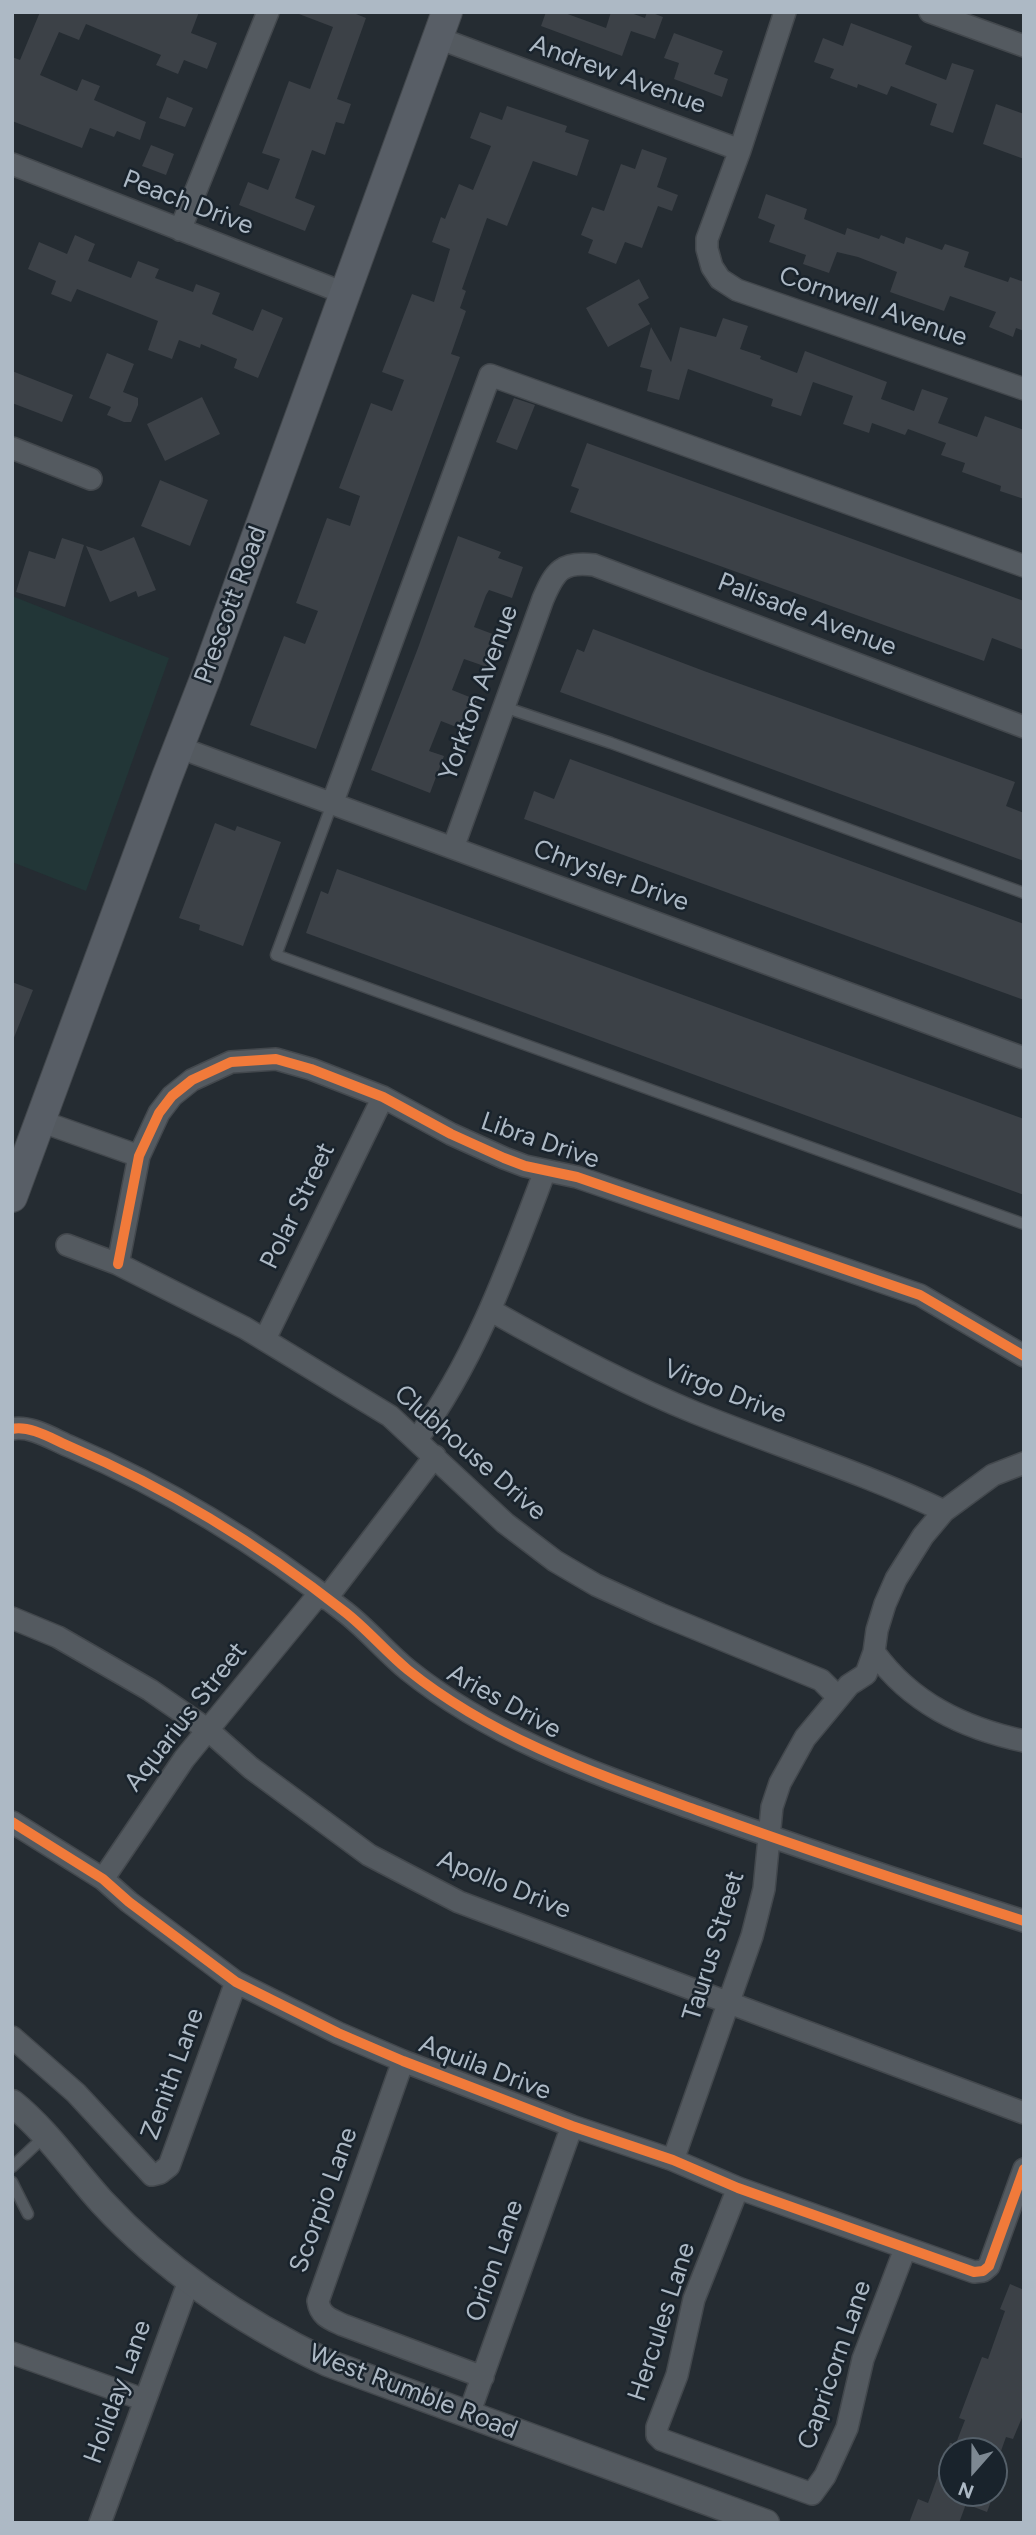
<!DOCTYPE html>
<style>
body{margin:0}
#map{position:relative;width:1036px;height:2535px;overflow:hidden;background:#252c32;font-family:Figtree,sans-serif}
canvas{display:block}
.frame{position:absolute;inset:0;border:14px solid #adb9c5;pointer-events:none}
.north{position:absolute;left:938px;top:2437px;width:70px;height:70px;box-sizing:border-box;background:#19232c;border:2px solid #545f69;border-radius:50%;rotate:201deg;font-size:19px;font-weight:700;line-height:28px;text-align:center;color:#adb9c5}
.north::after{content:'';display:block;margin:auto;width:24px;height:32px;background:#7d8892;clip-path:polygon(50% 0,100% 100%,50% 72%,0 100%)}
</style>
<div id="map">
<canvas width="1036" height="2535"></canvas>
<div class="frame"></div>
<div class="north">N</div>
</div>
<script>
const ctx = document.querySelector('canvas').getContext('2d');
ctx.lineJoin = 'round';
function fill(path, color) { ctx.fillStyle = color; ctx.fill(path, 'evenodd'); }
function strokePath(path, color, width, dash) { ctx.strokeStyle = color; ctx.lineWidth = width; ctx.lineCap = dash ? 'butt' : 'round'; ctx.setLineDash(dash || []); ctx.stroke(path); }
function drawText(font, color, halo, rows, align = 'center') {
  ctx.font = font + ' Figtree,sans-serif'; ctx.lineWidth = 5; ctx.setLineDash([]); ctx.textBaseline = 'middle'; ctx.strokeStyle = halo; ctx.fillStyle = color; for (const [text, x, y, turn = 0] of rows) {
    ctx.save(); ctx.translate(x, y); ctx.rotate((+turn || 0) * Math.PI / 180); ctx.textAlign = isNaN(turn) ? turn : align; if (halo) ctx.strokeText(text, 0, 0); ctx.fillText(text, 0, 0); ctx.restore();
  }
}
const green = new Path2D(`
 M 12,596 L 169,658 L 86,891 L 12,862 Z`);
const building = new Path2D(`
 M 40,12 L 199,12 L 191,33 L 217,43 L 207,69 L 184,60 L 178,74 L 156,65 L 161,55 L 86,24 L 79,40 L 59,32 L 40,75 L 77,91 L 82,79 L 100,86 L 94,100 L 146,122 L 140,140 L 117,131 L 114,137 L 90,128 L 82,148 L 12,121 L 12,57 L 20,60 Z
 M 299,12 L 351,12 L 366,18 L 337,99 L 351,104 L 344,124 L 336,122 L 325,155 L 312,150 L 295,198 L 315,206 L 305,231 L 239,205 L 248,182 L 268,190 L 280,159 L 262,153 L 289,81 L 310,89 L 333,27 L 299,14 Z
 M 546,12 L 562,12 L 606,28 L 611,12 L 628,12 L 645,18 L 647,12 L 650,12 L 663,17 L 655,39 L 631,31 L 622,56 L 541,26 Z
 M 851,23 L 912,46 L 905,64 L 946,80 L 952,63 L 974,70 L 953,133 L 930,125 L 937,104 L 891,86 L 887,95 L 858,84 L 857,88 L 830,78 L 834,69 L 814,62 L 823,38 L 843,46 Z
 M 674,33 L 723,51 L 714,74 L 728,79 L 722,97 L 674,79 L 679,63 L 664,58 Z
 M 167,97 L 193,108 L 185,127 L 159,118 Z
 M 996,104 L 1024,114 L 1024,159 L 983,144 Z
 M 507,106 L 567,126 L 565,132 L 589,140 L 577,176 L 533,161 L 507,226 L 487,218 L 462,289 L 466,291 L 460,308 L 466,311 L 451,354 L 460,357 L 316,749 L 250,725 L 284,636 L 305,644 L 318,611 L 296,603 L 327,518 L 350,526 L 360,496 L 339,488 L 371,403 L 392,411 L 404,380 L 382,372 L 412,294 L 434,302 L 450,249 L 432,242 L 441,217 L 445,219 L 459,184 L 473,190 L 491,146 L 470,138 L 480,112 L 502,120 Z
 M 151,145 L 174,154 L 166,175 L 142,166 Z
 M 642,149 L 667,158 L 657,187 L 678,195 L 672,211 L 658,206 L 642,248 L 625,242 L 616,264 L 588,253 L 593,240 L 581,235 L 592,207 L 604,211 L 621,164 L 635,169 Z
 M 766,194 L 807,209 L 804,219 L 845,235 L 847,228 L 879,239 L 881,235 L 904,244 L 906,237 L 942,250 L 945,244 L 969,252 L 964,267 L 1008,282 L 1010,277 L 1024,282 L 1024,331 L 1016,328 L 1013,337 L 989,327 L 996,312 L 950,296 L 944,311 L 890,292 L 897,272 L 858,257 L 837,252 L 829,273 L 803,264 L 806,255 L 769,242 L 775,225 L 758,218 Z
 M 75,235 L 95,244 L 88,261 L 131,278 L 138,261 L 159,269 L 155,278 L 193,292 L 196,284 L 220,293 L 212,314 L 253,331 L 262,309 L 283,318 L 258,378 L 234,368 L 237,359 L 201,344 L 200,348 L 179,340 L 172,359 L 148,350 L 158,321 L 77,289 L 71,302 L 51,294 L 56,281 L 28,269 L 39,242 L 67,254 Z
 M 639,279 L 649,298 L 638,304 L 650,324 L 608,347 L 586,308 Z
 M 723,318 L 748,326 L 740,349 L 761,356 L 760,359 L 797,373 L 805,351 L 887,382 L 881,399 L 914,411 L 922,389 L 948,398 L 938,423 L 977,437 L 985,416 L 1024,430 L 1024,499 L 1000,491 L 1001,486 L 962,472 L 965,463 L 941,455 L 946,443 L 908,429 L 905,435 L 872,423 L 869,433 L 843,424 L 853,396 L 813,382 L 801,416 L 771,406 L 773,399 L 688,369 L 679,400 L 647,391 L 652,370 L 640,367 L 651,327 L 671,362 L 680,327 L 716,337 Z
 M 107,353 L 134,364 L 123,392 L 138,398 L 138,405 L 131,422 L 124,422 L 107,415 L 111,407 L 89,398 Z
 M 12,371 L 73,395 L 62,422 L 12,403 Z
 M 202,397 L 220,434 L 165,461 L 147,424 Z
 M 514,398 L 535,405 L 517,450 L 496,442 Z
 M 587,443 L 1024,601 L 1024,650 L 992,638 L 984,661 L 570,512 L 579,489 L 571,486 Z
 M 160,480 L 208,500 L 190,546 L 141,526 Z
 M 458,536 L 501,552 L 498,558 L 523,567 L 512,598 L 489,590 L 486,595 L 474,627 L 498,636 L 487,667 L 464,659 L 452,690 L 477,700 L 464,730 L 441,721 L 429,751 L 444,756 L 430,793 L 371,770 L 418,648 Z
 M 134,537 L 156,590 L 138,597 L 136,591 L 110,602 L 86,546 L 101,551 Z
 M 62,538 L 84,545 L 65,607 L 16,592 L 29,551 L 55,559 Z
 M 593,629 L 704,671 L 1015,782 L 1006,806 L 1024,813 L 1024,861 L 560,692 L 577,649 L 584,652 Z
 M 570,759 L 1024,924 L 1024,1000 L 524,819 L 534,791 L 554,799 Z
 M 215,823 L 235,831 L 237,826 L 281,842 L 243,946 L 199,930 L 200,925 L 179,918 Z
 M 337,869 L 1024,1119 L 1024,1195 L 306,933 L 321,891 L 328,894 Z
 M 12,982 L 33,990 L 13,1040 L 12,1040 Z
 M 1010,2284 L 1024,2290 L 1024,2413 L 1013,2439 L 1006,2437 L 1001,2451 L 953,2451 L 965,2420 L 959,2418 L 982,2357 L 988,2359 L 1005,2311 L 1000,2309 Z
 M 950,2443 L 952,2443 L 952,2493 L 994,2493 L 987,2512 L 966,2504 L 959,2523 L 909,2523 L 918,2499 L 928,2503 Z`);
const service = new Path2D(`
 M 504,707 L 611,743 L 1024,893
 M 332,804 L 276,955 L 1024,1224
 M 12,2167 L 46,2135
 M 12,2182 L 28,2214`);
const minor = new Path2D(`
 M 785,12 L 740,150 L 707,239 L 707,249 L 712,267 L 720,279 L 737,290 L 1024,389
 M 930,12 L 1024,46
 M 438,38 L 740,150
 M 12,164 L 344,293
 M 180,230 L 268,12
 M 12,448 L 91,479
 M 178,747 L 1024,1058
 M 332,804 L 490,375 L 1024,566
 M 453,848 L 543,599 C 555,571 562,561 594,565 L 1024,727
 M 40,1121 L 139,1156
 M 67,1245 L 118,1264 L 245,1328 L 390,1416 L 505,1523 L 555,1561 L 596,1585 L 660,1614 L 821,1680 L 838,1697
 M 118,1264 L 139,1156 L 159,1113 L 172,1096 L 192,1080 L 231,1062 L 276,1059 L 311,1069 L 383,1097 L 451,1134 L 504,1158 L 525,1166 L 577,1177 L 920,1295 L 1024,1356
 M 490,1310 C 557,1348 625,1384 696,1413 C 778,1446 864,1473 944,1511
 M 265,1339 L 383,1097
 M 12,1429 C 31,1425 54,1440 71,1447 C 169,1489 261,1546 345,1612 C 367,1629 386,1652 408,1670 C 494,1739 597,1774 699,1811 C 807,1850 915,1886 1024,1921
 M 417,1439 C 476,1359 510,1263 545,1171
 M 326,1599 L 435,1456
 M 12,1618 L 58,1637 L 150,1690 L 208,1730 L 251,1768 L 369,1855 L 459,1902 L 1024,2113
 M 874,1652 C 911,1703 963,1728 1024,1741
 M 12,1822 L 103,1879 L 129,1902 L 236,1982 L 338,2033 L 403,2061 L 572,2126 L 673,2160 L 738,2188 L 974,2272 L 983,2271 L 989,2266 L 1024,2169
 M 103,1879 L 184,1759 L 319,1594
 M 12,2037 L 76,2093 L 152,2175 L 160,2173 L 169,2166 L 236,1982
 M 403,2061 L 318,2301 C 320,2316 330,2319 343,2325 L 483,2377
 M 673,2160 L 752,1936 L 764,1889 L 772,1807 L 780,1783 L 805,1738 L 849,1685 L 866,1674 L 874,1652 L 877,1630 L 885,1604 L 896,1579 L 923,1536 L 944,1511 L 993,1475 L 1024,1463
 M 738,2188 L 694,2299 L 677,2375 L 657,2427 L 657,2435 L 662,2440 L 812,2494 L 825,2476 L 847,2428 L 863,2359 L 905,2249
 M 12,2353 L 145,2400
 M 469,2414 L 572,2126
 M 100,2523 L 189,2281`);
const tertiary = new Path2D(`
 M 12,2103 C 47,2131 72,2169 102,2202 C 166,2271 244,2323 328,2363 L 766,2523`);
const secondary = new Path2D(`
 M 12,1197 L 167,777 L 205,679 L 447,12`);
const cycleway = new Path2D(`
 M 118,1264 L 139,1156 L 159,1113 L 172,1096 L 192,1080 L 231,1062 L 276,1059 L 311,1069 L 383,1097 L 451,1134 L 504,1158 L 525,1166 L 577,1177 L 920,1295 L 1024,1356
 M 12,1429 C 31,1425 54,1440 71,1447 C 169,1489 261,1546 345,1612 C 367,1629 386,1652 408,1670 C 494,1739 597,1774 699,1811 C 807,1850 915,1886 1024,1921
 M 12,1822 L 103,1879 L 129,1902 L 236,1982 L 338,2033 L 403,2061 L 572,2126 L 673,2160 L 738,2188 L 974,2272 L 983,2271 L 989,2266 L 1024,2169`);
const streetNames = [
 ["Andrew Avenue",618,75,20],
 ["Peach Drive",188,203,21],
 ["Cornwell Avenue",873,307,19],
 ["Prescott Road",231,605,-70],
 ["Palisade Avenue",807,615,21],
 ["Yorkton Avenue",479,693,-70],
 ["Chrysler Drive",611,876,20],
 ["Libra Drive",540,1141,19],
 ["Polar Street",298,1206,-64],
 ["Virgo Drive",725,1392,22],
 ["Clubhouse Drive",470,1453,41],
 ["Aries Drive",504,1702,29],
 ["Aquarius Street",186,1717,-52],
 ["Apollo Drive",504,1885,22],
 ["Taurus Street",714,1946,-73],
 ["Aquila Drive",485,2068,21],
 ["Zenith Lane",173,2074,-70],
 ["Scorpio Lane",324,2200,-70],
 ["Orion Lane",495,2261,-71],
 ["Hercules Lane",662,2322,-72],
 ["Capricorn Lane",835,2365,-71],
 ["Holiday Lane",118,2392,-70],
 ["West Rumble Road",413,2392,21]
];
fill(green, '#223637');
fill(building, '#3c4147');
strokePath(service, '#43484d', 13);
strokePath(minor, '#43484d', 24);
strokePath(tertiary, '#43484d', 29);
strokePath(secondary, '#43484d', 32);
strokePath(service, '#545a60', 10);
strokePath(minor, '#545a60', 21);
strokePath(tertiary, '#545a60', 26);
strokePath(secondary, '#585e66', 30);
strokePath(cycleway, '#f17a3a', 10);
drawText('26px', '#adb9c5', '#19232c', streetNames);
</script>
